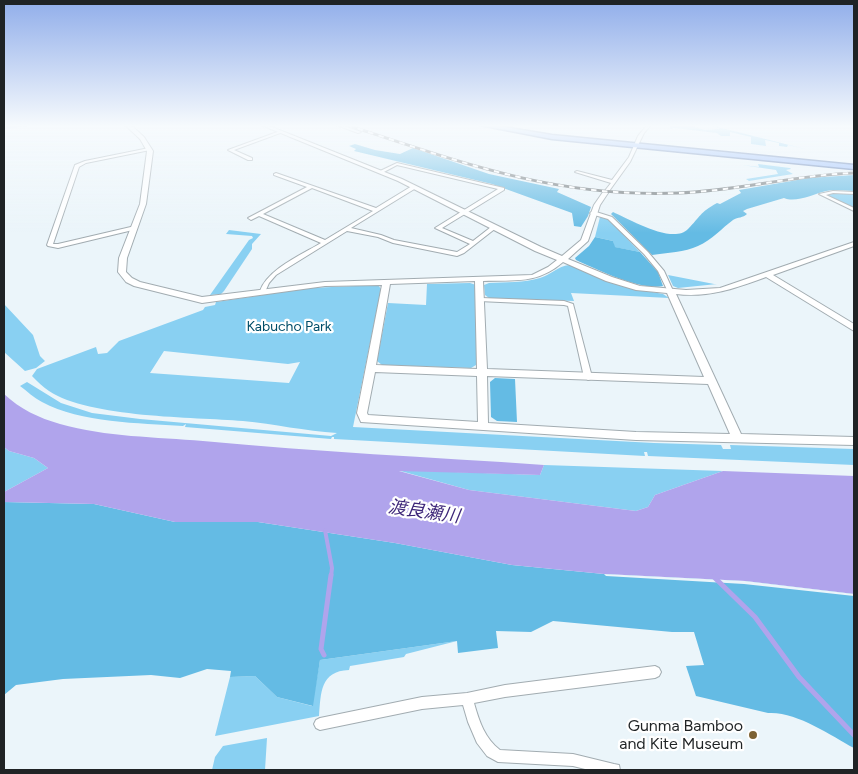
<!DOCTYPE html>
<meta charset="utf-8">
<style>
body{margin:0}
#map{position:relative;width:858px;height:774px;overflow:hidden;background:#ebf5fa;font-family:Figtree,sans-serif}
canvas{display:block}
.frame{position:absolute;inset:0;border:5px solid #1f2325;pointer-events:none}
</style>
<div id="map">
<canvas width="858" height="774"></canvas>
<div class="frame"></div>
</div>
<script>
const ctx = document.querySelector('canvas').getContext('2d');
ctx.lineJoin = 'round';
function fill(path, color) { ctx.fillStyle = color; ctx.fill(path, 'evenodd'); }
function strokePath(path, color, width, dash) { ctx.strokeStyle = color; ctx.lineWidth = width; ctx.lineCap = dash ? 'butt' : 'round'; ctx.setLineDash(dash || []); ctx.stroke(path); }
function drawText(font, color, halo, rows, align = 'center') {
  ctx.font = font + ' Figtree,"Noto Sans JP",sans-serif'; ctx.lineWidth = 4.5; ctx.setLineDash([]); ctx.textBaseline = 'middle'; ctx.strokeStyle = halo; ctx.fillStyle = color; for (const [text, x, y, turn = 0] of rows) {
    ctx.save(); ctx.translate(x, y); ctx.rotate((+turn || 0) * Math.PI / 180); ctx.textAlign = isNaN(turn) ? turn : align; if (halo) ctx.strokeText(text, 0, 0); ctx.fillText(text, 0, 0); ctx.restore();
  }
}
const green = new Path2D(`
 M 671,125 L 689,125 L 704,130 L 720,129 L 710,125 L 805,149 L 788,145 L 787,147 L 779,146 L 779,143 L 765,140 L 766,146 L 751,144 L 751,137 L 730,132 L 730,136 L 721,136 L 717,133 L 674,128 L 670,129 Z
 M 758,164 L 790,168 L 791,169 L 786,170 L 793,174 L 749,181 L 746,179 L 778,174 L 776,170 L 742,165 L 759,167 Z
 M 833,193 L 854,194 L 854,209 L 825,195 Z
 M 600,217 L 606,217 L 640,252 L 614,247 L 613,241 L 595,237 Z
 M 229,230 L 261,234 L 252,244 L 252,249 L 224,291 L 221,294 L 210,295 L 249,240 L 253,238 L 252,236 L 226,234 Z
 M 569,265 L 621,286 L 663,294 L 669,298 L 571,293 L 574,301 L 489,298 L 485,295 L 484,285 L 489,283 C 506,282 524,283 540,278 C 551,275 558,266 569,265 Z
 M 668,275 L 714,284 L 717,284 L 678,288 L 673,286 Z
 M 470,283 L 476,285 L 476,365 L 471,368 L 382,365 L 377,361 L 388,303 L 426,305 L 427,284 Z
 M 378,285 L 381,289 L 353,427 L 654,443 L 721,445 L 723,449 L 731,449 L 730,445 L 854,449 L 854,465 L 648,456 L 647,452 L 644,452 L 645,456 L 334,439 L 334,437 L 332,437 L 331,439 L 185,427 L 186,424 L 183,426 C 139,423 81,423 42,402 C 34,398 27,391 20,386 L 27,382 L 61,403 L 92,413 L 140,419 L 331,436 L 337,433 C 305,431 274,424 243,421 C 193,417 90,418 49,391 C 43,387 37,381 32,376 L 37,369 L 96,347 L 98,354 L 107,353 L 119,341 L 203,310 L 205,307 L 215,305 L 216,302 L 309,288 ZM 164,351 L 288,364 L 300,362 L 289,383 L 150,373 Z
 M 4,304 L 33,335 L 40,356 L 45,361 L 36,368 L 25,371 L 4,352 Z
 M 4,447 L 9,451 L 34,458 L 48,468 L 4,492 Z
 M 544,465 L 723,471 L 655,495 L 648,507 L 636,511 L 469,490 L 397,470 L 540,475 Z
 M 457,641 L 406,654 L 404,657 L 350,666 L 349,670 C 320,671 321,693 319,716 L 215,736 L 230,677 L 255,676 L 277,697 L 312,706 L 320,660 Z
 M 267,738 L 265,770 L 212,770 L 215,757 L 223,746 Z`);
const forest = new Path2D(`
 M 355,144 L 375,150 L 400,154 L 413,148 L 489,174 L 559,189 L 557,192 L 591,207 L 588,216 L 581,227 L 574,226 L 572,213 L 492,184 L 354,151 L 356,149 L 349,146 Z
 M 854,175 L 854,191 C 846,191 835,189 826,191 C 814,194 796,203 784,198 L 747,209 L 743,211 L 747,214 C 743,218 738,217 733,220 C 722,228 712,240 698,246 C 685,252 667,253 652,255 L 611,214 L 613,212 C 629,219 673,245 688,229 C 701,216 699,213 717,203 L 720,204 L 741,193 L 739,190 L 809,178 Z
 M 595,237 L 613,241 L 615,247 L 640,252 L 658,272 L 663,286 C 641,291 596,269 576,260 L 575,258 L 589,246 Z
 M 495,378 L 515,379 L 517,422 L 497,421 L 491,417 L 490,382 Z
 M 4,502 L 94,504 L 175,522 L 258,522 L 395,543 L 512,565 L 604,574 L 745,581 L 854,594 L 854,748 C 830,735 796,711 768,713 L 696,696 L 686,666 L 704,665 L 694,632 L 672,632 L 553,621 L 531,632 L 496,631 L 498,648 L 458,653 L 457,641 L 320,660 L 313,706 L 277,697 L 255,676 L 230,677 L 231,671 L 207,669 L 180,678 L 151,675 L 63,679 L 16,685 L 4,695 Z`);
const water = new Path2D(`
 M 4,394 C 20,409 39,418 60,424 C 106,437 156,437 203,441 C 317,452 430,457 544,465 L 540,475 L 399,471 L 469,490 L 636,511 L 648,507 L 655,495 L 723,471 L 854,476 L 854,594 L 745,581 L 604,574 L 512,565 L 395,543 L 258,522 L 175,522 L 94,504 L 4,502 L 4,492 L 48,468 L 34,458 L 9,451 L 4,447 Z`);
const pier = new Path2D(`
 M 604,574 L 745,581 L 854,594 L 854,596 L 744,584 L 606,576 Z`);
const streamFar2 = new Path2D(`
 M 4,128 L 27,125`);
const streamFar1 = new Path2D(`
 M 325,530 L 332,568 L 331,577`);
const stream = new Path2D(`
 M 714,577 L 755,617 L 799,677 L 854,735
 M 324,655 L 321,649 L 331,575`);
const minor = new Path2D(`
 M 336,125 L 341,125 L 361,132 L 358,133 Z
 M 647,125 L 650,126 L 644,133 L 630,162 L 607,194 L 603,193 L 611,183 L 575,172 L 577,171 L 612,180 L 629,157 L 638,136 Z
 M 280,131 L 283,132 L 234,150 L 252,158 L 252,160 L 248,160 L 228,150 Z
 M 149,148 L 150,148 L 150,150 L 86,163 L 79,167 L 53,244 L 58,244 L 135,226 L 137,227 L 137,229 L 58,248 L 48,246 L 47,245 L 75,165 L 85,161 Z
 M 397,163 L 504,188 L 504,190 L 442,228 L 473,241 L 491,227 L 496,228 L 464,253 L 457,256 L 393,243 L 378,237 L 347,231 L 276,275 L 269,283 L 265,292 L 261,292 L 260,291 C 268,269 301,255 321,243 L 259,216 L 251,220 L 248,218 L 307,187 L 274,175 L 274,174 L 276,173 L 376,208 L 412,186 L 416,186 L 416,188 L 351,228 L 381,235 L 394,240 L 457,252 L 470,244 L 435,228 L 498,189 L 397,165 L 382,173 L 378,172 ZM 312,188 L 373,211 L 325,240 L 263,214 Z
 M 833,191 L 854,192 L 854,194 L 833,193 L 826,195 L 854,208 L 854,211 L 819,194 Z
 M 593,211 L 612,217 L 648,252 L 664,271 L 674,293 L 673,294 L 669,294 L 658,271 L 644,254 L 608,219 L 591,214 L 590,213 Z
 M 481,298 L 564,301 L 573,304 L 592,377 L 591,379 L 588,380 L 584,377 L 568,306 L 564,305 L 479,301 L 478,300 Z
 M 655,666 L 659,668 L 661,672 L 659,676 L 655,678 L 505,697 L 474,703 C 479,721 485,739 500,750 L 573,754 L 614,764 L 619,765 L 620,770 L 589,770 L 573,766 L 498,762 L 487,756 L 477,743 L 468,722 L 463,705 L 422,709 L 320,730 L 316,728 L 314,724 L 316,720 L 320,718 L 422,697 L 467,693 L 505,685 Z`);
const tertiary = new Path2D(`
 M 125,125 L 131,125 L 144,137 L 153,151 L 146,204 L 127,258 L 126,272 L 132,278 L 140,282 L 202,297 L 325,282 L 532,275 L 548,267 L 557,260 L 535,251 L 398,181 L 261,125 L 267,125 L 402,179 L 541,247 L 562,256 L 581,240 L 594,205 L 603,192 L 607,192 L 608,193 L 600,205 L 588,241 L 568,259 L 612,277 L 640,286 L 686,290 L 720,288 L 854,242 L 854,246 L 773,275 L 854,324 L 854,331 L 766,277 C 736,288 709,298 676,294 L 741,434 L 854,437 L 854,445 L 636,440 L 361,422 L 357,413 L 382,285 L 325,286 L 202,303 L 134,286 L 126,282 L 118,272 L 119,258 L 140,204 L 147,151 L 140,139 ZM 563,262 L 606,281 L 636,290 L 667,293 L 704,377 L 487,369 L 483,281 C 515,280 538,284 563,262 ZM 475,281 L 477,369 L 376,365 L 390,284 ZM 375,372 L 477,376 L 478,422 L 368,415 L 367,413 ZM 487,376 L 708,384 L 730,434 L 636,432 L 488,423 Z`);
const trunk = new Path2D(`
 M 480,125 L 492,125 L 552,135 L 854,165 L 854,169 L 552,139 Z`);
const rail = new Path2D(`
 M 347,125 C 460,162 555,198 678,193 C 737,191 795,175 854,173`);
const markers = [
 [753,735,5,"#7d6234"]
];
const parkNames = [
 ["Kabucho Park",289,327]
];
const nearPoinames = [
 ["Gunma Bamboo",743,726],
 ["and Kite Museum",743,744]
];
const nearWaternames = [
 ["渡良瀬川",424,512,8]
];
fill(green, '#89d0f2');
fill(forest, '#64bbe4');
fill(water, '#b0a4ec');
fill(pier, '#ebf5fa');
strokePath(streamFar2, '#b0a4ec', 2);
strokePath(streamFar1, '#b0a4ec', 4);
strokePath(stream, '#b0a4ec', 5);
strokePath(minor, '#a2acb1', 2);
strokePath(tertiary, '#a2acb1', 2);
strokePath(trunk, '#5a7bb1', 3);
fill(minor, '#fff');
fill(tertiary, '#fff');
fill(trunk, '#94bbfc');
strokePath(rail, '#787f82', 3);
strokePath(rail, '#fff', 2, [5.5]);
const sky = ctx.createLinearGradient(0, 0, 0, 233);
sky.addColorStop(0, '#91aeea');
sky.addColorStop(0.54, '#f6fafd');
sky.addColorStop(1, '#f6fafd00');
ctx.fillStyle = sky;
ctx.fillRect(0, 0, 858, 233);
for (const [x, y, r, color] of markers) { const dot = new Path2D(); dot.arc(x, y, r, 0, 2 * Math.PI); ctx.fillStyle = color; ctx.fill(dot); strokePath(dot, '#fff', 2); }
drawText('14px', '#004d68', '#fff', parkNames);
drawText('16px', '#1f2325', '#fff', nearPoinames, 'right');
drawText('italic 18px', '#3f287a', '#fff', nearWaternames);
</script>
